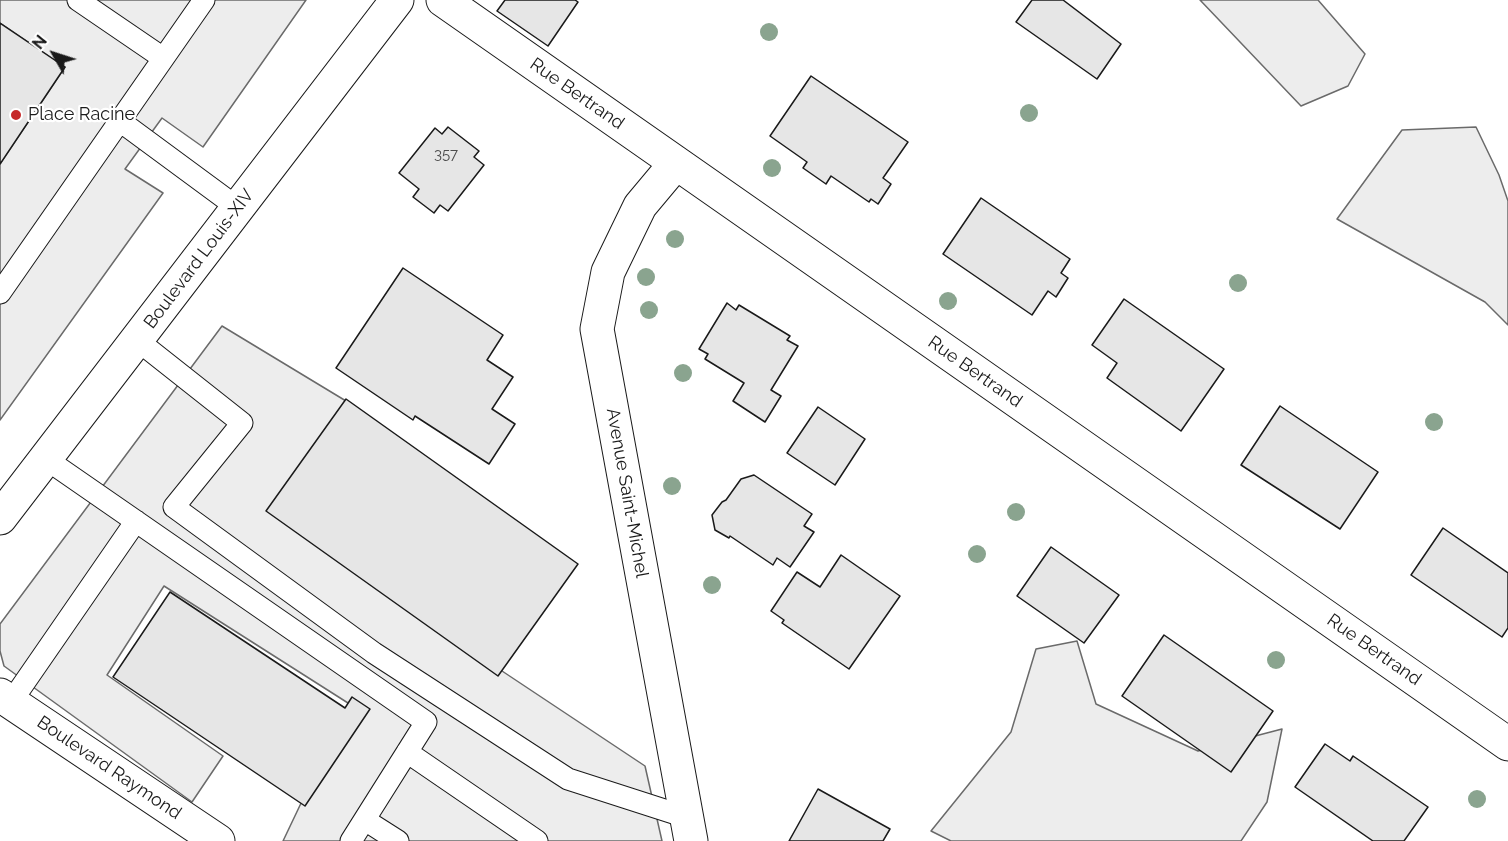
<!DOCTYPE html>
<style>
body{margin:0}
#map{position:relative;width:1508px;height:841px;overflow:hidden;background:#fff;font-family:Raleway,sans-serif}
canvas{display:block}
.north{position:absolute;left:24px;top:24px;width:60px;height:60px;-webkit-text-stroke:4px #fff;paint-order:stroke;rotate:309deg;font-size:16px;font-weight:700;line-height:24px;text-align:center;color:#1a1a1a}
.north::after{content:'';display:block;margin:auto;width:21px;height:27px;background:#1a1a1a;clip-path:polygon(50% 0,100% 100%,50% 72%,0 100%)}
</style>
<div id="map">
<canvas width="1508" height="841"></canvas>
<div class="north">N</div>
</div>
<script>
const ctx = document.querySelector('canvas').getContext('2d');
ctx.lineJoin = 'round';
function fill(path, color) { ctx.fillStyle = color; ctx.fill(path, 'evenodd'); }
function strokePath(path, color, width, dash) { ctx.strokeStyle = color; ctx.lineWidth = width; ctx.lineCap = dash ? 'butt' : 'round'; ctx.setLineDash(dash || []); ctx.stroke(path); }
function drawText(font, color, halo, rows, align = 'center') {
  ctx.font = font + ' Raleway,sans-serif'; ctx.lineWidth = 4.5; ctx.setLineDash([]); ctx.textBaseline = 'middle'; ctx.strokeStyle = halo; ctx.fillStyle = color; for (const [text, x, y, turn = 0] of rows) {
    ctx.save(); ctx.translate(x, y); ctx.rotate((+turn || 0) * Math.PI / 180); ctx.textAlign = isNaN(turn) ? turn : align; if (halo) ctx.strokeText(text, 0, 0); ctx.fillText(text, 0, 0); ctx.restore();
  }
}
const built = new Path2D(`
 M 0,0 L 306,0 L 203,147 L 162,118 L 125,169 L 163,193 L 0,420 L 0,164 L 65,67 L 0,23 Z
 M 1200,0 L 1318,0 L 1365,54 L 1348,86 L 1301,106 Z
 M 1476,127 L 1499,175 L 1508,201 L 1508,325 L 1485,302 L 1337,219 L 1402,130 Z
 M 222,326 L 346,401 L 493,665 L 645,766 L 662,841 L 283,841 L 303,799 L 359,710 L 164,586 L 107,675 L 223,756 L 192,802 L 4,666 L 0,651 L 0,624 Z
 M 1077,641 L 1096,704 L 1198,751 L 1282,729 L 1267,802 L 1241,841 L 951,841 L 931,831 L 1011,732 L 1036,649 Z`);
const building = new Path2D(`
 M 505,0 L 575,0 L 578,2 L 548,46 L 497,11 Z
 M 1032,0 L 1063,0 L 1121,44 L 1097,79 L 1016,22 Z
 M 0,23 L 65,67 L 0,164 Z
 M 811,76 L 908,142 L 883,178 L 891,184 L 878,204 L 871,199 L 869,202 L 831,176 L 826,184 L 803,168 L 807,162 L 770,136 Z
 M 448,127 L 479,151 L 474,157 L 484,165 L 448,211 L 440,205 L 434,213 L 413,197 L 419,189 L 399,173 L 435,128 L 442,134 Z
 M 981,198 L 1070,259 L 1061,273 L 1068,278 L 1056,297 L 1048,291 L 1032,315 L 943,254 Z
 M 403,268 L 503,335 L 487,360 L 513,377 L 492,409 L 515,424 L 489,464 L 415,416 L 413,420 L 336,368 Z
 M 1124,299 L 1224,369 L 1181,431 L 1107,378 L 1117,363 L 1092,345 Z
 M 727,303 L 736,310 L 739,305 L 790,336 L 787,340 L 798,346 L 771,390 L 781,396 L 765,422 L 733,401 L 744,383 L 705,359 L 708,354 L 699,349 Z
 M 346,399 L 578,564 L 498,676 L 266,511 Z
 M 1280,406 L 1378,472 L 1340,529 L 1241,465 Z
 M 818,407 L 865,439 L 835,485 L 787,453 Z
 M 754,475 L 812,514 L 804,526 L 814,532 L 790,567 L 777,558 L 773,565 L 730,536 L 729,538 L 715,530 L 712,515 L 722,502 L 726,500 L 741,479 Z
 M 1443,528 L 1508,573 L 1508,628 L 1502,637 L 1411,575 Z
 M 1051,547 L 1119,595 L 1084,643 L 1017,596 Z
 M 841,555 L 900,596 L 849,669 L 782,623 L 784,620 L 771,611 L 797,572 L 820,587 Z
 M 170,592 L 345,708 L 352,697 L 370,709 L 305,806 L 113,677 Z
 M 1164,635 L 1273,711 L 1231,772 L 1122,696 Z
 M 1325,744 L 1350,761 L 1353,756 L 1428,807 L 1404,841 L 1373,841 L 1295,787 Z
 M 818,789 L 890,829 L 883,841 L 789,841 Z`);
const service = new Path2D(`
 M 78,0 L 163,58
 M 120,121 L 238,208
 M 0,293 L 204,0
 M 137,340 L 242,423 L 174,507 L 374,653 L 568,779 L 686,817
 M 46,459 L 426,722 L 351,841
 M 11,702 L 136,521
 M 407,752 L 537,841
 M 365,820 L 398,841`);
const minor = new Path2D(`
 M 443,0 L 1508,744
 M 676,163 L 640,206 L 608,272 L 597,329 L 691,841`);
const tertiary = new Path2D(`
 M 0,695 L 218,841`);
const secondary = new Path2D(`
 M 0,518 L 397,0`);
const trees = [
 [769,32],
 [1029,113],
 [772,168],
 [675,239],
 [646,277],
 [1238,283],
 [948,301],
 [649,310],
 [683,373],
 [1434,422],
 [672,486],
 [1016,512],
 [977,554],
 [712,585],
 [1276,660],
 [1477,799]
];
const markers = [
 [16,115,6,"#c62828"]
];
const numberNames = [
 ["357",446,154]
];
const streetNames = [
 ["Rue Bertrand",577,94,35],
 ["Boulevard Louis-XIV",199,259,-53],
 ["Rue Bertrand",975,372,35],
 ["Avenue Saint-Michel",627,493,80],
 ["Rue Bertrand",1374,650,35],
 ["Boulevard Raymond",109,768,34]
];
const poiNames = [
 ["Place Racine",28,115]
];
fill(built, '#ededed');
strokePath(built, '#6a6a6a', 1.5);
fill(building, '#e6e6e6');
strokePath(building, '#1a1a1a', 1.5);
strokePath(service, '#1a1a1a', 23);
strokePath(minor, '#1a1a1a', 35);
strokePath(tertiary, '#1a1a1a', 35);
strokePath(secondary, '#1a1a1a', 35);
strokePath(service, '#fff', 21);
strokePath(minor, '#fff', 33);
strokePath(tertiary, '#fff', 33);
strokePath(secondary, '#fff', 33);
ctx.fillStyle = '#8aa48f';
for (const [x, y] of trees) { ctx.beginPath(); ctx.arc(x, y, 9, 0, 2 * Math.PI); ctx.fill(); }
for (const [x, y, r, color] of markers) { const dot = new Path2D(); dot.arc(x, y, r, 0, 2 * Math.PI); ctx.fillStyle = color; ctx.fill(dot); strokePath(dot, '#fff', 2); }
drawText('15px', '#4d4d4d', null, numberNames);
drawText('18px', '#1a1a1a', '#fff', streetNames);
drawText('18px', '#1a1a1a', '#fff', poiNames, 'left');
</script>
